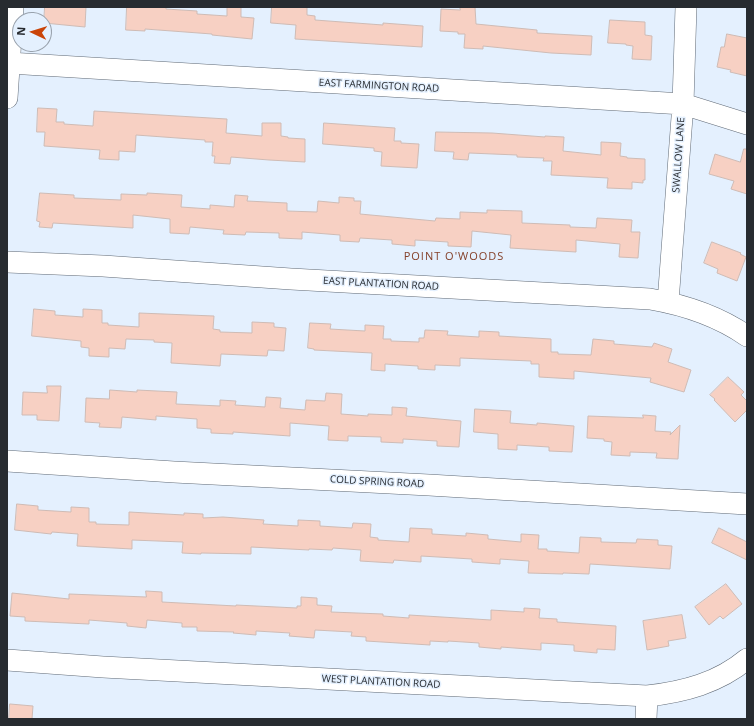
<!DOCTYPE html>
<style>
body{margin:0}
#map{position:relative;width:754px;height:726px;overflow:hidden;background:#e4f0fe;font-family:"Open Sans",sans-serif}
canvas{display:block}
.frame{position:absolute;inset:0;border:8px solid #272b30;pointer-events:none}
.north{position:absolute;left:12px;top:12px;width:40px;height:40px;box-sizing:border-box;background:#e4f0fe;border:1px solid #98a1ac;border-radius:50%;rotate:274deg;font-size:11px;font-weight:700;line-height:16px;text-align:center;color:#272b30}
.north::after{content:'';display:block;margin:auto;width:14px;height:18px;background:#ca4408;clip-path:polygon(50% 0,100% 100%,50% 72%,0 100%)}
</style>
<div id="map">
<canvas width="754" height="726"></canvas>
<div class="frame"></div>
<div class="north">N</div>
</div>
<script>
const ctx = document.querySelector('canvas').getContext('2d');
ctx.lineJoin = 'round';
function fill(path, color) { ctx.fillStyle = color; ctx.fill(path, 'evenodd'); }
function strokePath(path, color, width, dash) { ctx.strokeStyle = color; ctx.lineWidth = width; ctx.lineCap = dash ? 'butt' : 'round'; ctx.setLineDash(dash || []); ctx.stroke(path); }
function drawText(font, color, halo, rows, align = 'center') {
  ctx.font = font + ' "Open Sans",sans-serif'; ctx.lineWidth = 3; ctx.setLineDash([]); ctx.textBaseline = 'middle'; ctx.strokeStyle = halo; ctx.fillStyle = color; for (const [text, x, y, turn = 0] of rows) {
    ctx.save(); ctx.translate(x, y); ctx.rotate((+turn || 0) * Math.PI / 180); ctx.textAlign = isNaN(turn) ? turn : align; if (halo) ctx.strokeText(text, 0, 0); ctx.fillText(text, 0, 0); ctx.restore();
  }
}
const building = new Path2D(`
 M 45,7 L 86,7 L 85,27 L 44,23 Z
 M 127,7 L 166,7 L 166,9 L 197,11 L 197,14 L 227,16 L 227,7 L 241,7 L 241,17 L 254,18 L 252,39 L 212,35 L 212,34 L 145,29 L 145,31 L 126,30 Z
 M 272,7 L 307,7 L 307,15 L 315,16 L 315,20 L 383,25 L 383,23 L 423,26 L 422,47 L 295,39 L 296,25 L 271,23 Z
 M 460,7 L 475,7 L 476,24 L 537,30 L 537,33 L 592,36 L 591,55 L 551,53 L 483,46 L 483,49 L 464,48 L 465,34 L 458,34 L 458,32 L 440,31 L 441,9 L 460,10 Z
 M 610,20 L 645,22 L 645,35 L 652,36 L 651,60 L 632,59 L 633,46 L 626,45 L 626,44 L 608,43 Z
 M 727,34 L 747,38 L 747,76 L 730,72 L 731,70 L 717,67 L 721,47 L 724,47 Z
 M 38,108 L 57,109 L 56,122 L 64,122 L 64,124 L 93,126 L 94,111 L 227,119 L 226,133 L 262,136 L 262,123 L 281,123 L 281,136 L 288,137 L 288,138 L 305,139 L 305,162 L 269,160 L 231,157 L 230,164 L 214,163 L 215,156 L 212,156 L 213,142 L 205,142 L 205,140 L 136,135 L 135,152 L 119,151 L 119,160 L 99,159 L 100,150 L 44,146 L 45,132 L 37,132 Z
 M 324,123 L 395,128 L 394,141 L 401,141 L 401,143 L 419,144 L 417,168 L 381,166 L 382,152 L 374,151 L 374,148 L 323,144 Z
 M 436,132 L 492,133 L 545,137 L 545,136 L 564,137 L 563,151 L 601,155 L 601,142 L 621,143 L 620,156 L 627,157 L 627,158 L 645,159 L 645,180 L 643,180 L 643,183 L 632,182 L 632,189 L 607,188 L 608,178 L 551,175 L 552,161 L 543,161 L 544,158 L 517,157 L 517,155 L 469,153 L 468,160 L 453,159 L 454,152 L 435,151 Z
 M 744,149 L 747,149 L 747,194 L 731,189 L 734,181 L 709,174 L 715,154 L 740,162 Z
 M 40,193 L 74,195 L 74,198 L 121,200 L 121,194 L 147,195 L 147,193 L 182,195 L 181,207 L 210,209 L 210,205 L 234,207 L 235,195 L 248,196 L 247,201 L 287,203 L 287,211 L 317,212 L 318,201 L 339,203 L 339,197 L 354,198 L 354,201 L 361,201 L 360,214 L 435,221 L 436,218 L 460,219 L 460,212 L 487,213 L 487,210 L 522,211 L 522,223 L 570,225 L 570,227 L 596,228 L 597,218 L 632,220 L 631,232 L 640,232 L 638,258 L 619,257 L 620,244 L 576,240 L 576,252 L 510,248 L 511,235 L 472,231 L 471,247 L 448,246 L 448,242 L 415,240 L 415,246 L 392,244 L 392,240 L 360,238 L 359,242 L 340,241 L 340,235 L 302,232 L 302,239 L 279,238 L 279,233 L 246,232 L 245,235 L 223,234 L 224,230 L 190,227 L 189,234 L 170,233 L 170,219 L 133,215 L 133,228 L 53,223 L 52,228 L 39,227 L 40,222 L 37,221 Z
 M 712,242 L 741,253 L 740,254 L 746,257 L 737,281 L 717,273 L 718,269 L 704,263 Z
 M 34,309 L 55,311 L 55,315 L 83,317 L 83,309 L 102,310 L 102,323 L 108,323 L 108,325 L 139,327 L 139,313 L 214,316 L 213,329 L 220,330 L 220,332 L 252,333 L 252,322 L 274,323 L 274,327 L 286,328 L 284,351 L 268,350 L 267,356 L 221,354 L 220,366 L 171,363 L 172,343 L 154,342 L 154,340 L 126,339 L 125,349 L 109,348 L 109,357 L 89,356 L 89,348 L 81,347 L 81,341 L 32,336 Z
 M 310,323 L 331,324 L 330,329 L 365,331 L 365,325 L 384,326 L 383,339 L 391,339 L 391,341 L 419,342 L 419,338 L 424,338 L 425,330 L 448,331 L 447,335 L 479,337 L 479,331 L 499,332 L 499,336 L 551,339 L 551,352 L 558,352 L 558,354 L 591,355 L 593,339 L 614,341 L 614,344 L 652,347 L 654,343 L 672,349 L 668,362 L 691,370 L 684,392 L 650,382 L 651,378 L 574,371 L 574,379 L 539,377 L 539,364 L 531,364 L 531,361 L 460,358 L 460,366 L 435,365 L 435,370 L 418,369 L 418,366 L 385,364 L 385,371 L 371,370 L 372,353 L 314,350 L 314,349 L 308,348 Z
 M 728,377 L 744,392 L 741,395 L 747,401 L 747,410 L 735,422 L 714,400 L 715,399 L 710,395 Z
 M 47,386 L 61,386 L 59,421 L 37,420 L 37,415 L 22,415 L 23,392 L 47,393 Z
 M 110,390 L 137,392 L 137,390 L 177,392 L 176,404 L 220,406 L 220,400 L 236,401 L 235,405 L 265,407 L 266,397 L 281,398 L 280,408 L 305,410 L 306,400 L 325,401 L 326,393 L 342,394 L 341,414 L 368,416 L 368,414 L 392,415 L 392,407 L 407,408 L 406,416 L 461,421 L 459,447 L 437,446 L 437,441 L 403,439 L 403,443 L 381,442 L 381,437 L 348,436 L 348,441 L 328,440 L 329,426 L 290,423 L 290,436 L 233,432 L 233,434 L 211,433 L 211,429 L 197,428 L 197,419 L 156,416 L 156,420 L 122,417 L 121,428 L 99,427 L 100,423 L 85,422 L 86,398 L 109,399 Z
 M 475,409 L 511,411 L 510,423 L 537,425 L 537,423 L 574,426 L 572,452 L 549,451 L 549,447 L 517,445 L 517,450 L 498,449 L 498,434 L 474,432 Z
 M 643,415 L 656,416 L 655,431 L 671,432 L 670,435 L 680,425 L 678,459 L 656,458 L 657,453 L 630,452 L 630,456 L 611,455 L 612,442 L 604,441 L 604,439 L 587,438 L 588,416 L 643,418 Z
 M 17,504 L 38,506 L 38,510 L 71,512 L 71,507 L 89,508 L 89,522 L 96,522 L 96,524 L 129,525 L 129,512 L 184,515 L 184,513 L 203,514 L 203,518 L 223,517 L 264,520 L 263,524 L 298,526 L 298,520 L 320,521 L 320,526 L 352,528 L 353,523 L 371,524 L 370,537 L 378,538 L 378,540 L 409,542 L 410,528 L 432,529 L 432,534 L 466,536 L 466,533 L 488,535 L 488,539 L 521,542 L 521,534 L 539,535 L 538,549 L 547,549 L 547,551 L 579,553 L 580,537 L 601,538 L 601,542 L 636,543 L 637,539 L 658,540 L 658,545 L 672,546 L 670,569 L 590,564 L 589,574 L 563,573 L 563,574 L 528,573 L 529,561 L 500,559 L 500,564 L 472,562 L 472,559 L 421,556 L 421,562 L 394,560 L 393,563 L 360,561 L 361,550 L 333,548 L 332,550 L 309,549 L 309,550 L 251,547 L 251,554 L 201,553 L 201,554 L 182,553 L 183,542 L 132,540 L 132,549 L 77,546 L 78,534 L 52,532 L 51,534 L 15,530 Z
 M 719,528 L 747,542 L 747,560 L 712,543 Z
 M 726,584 L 742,604 L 723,619 L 720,616 L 709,625 L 695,607 Z
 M 146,591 L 162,592 L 162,602 L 236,606 L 236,605 L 297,608 L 297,606 L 301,606 L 301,597 L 317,598 L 317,605 L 332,606 L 331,612 L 383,614 L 383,616 L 409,618 L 409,615 L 491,620 L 491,610 L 524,612 L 524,608 L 540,609 L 539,618 L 557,619 L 557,622 L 616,626 L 615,650 L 597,649 L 597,653 L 574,651 L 574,645 L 541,643 L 541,650 L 501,647 L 501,649 L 479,647 L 479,643 L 448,641 L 448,642 L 430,641 L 430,645 L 366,641 L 366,637 L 351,636 L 352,632 L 315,630 L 314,638 L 289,636 L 290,633 L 256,631 L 256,635 L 233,633 L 234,632 L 197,631 L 197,627 L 182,627 L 182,623 L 147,620 L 146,628 L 127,626 L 127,623 L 89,620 L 89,624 L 25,621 L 25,617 L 10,616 L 12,593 L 69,599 L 69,594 L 146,597 Z
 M 682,615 L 686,638 L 668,641 L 669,646 L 647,650 L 643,621 Z
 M 10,704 L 33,706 L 32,719 L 9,719 Z`);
const minor = new Path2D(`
 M 9,63 L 683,104 L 747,124
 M 7,98 L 13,7
 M 7,262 L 103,266 L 291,279 L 650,299 C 685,305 718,316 747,336
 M 668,302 L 683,104 L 686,7
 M 7,461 L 174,472 L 429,485 L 747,504
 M 7,660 L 103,667 L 647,696 C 684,692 718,683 747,659
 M 646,719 L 647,696`);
const streetNames = [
 ["EAST FARMINGTON ROAD",379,86,3],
 ["SWALLOW LANE",679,155,-86],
 ["EAST PLANTATION ROAD",381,284,3],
 ["COLD SPRING ROAD",377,482,3],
 ["WEST PLANTATION ROAD",381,682,3]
];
const neighbourhoodNames = [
 ["POINT O'WOODS",454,257]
];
fill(building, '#f7d0c3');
strokePath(building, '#cebbb5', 1);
strokePath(minor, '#606a76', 22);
strokePath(minor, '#fff', 21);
drawText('10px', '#272b30', '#e4f0fe', streetNames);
ctx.letterSpacing = '1px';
drawText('11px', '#844029', '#e4f0fe', neighbourhoodNames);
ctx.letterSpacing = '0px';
</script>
